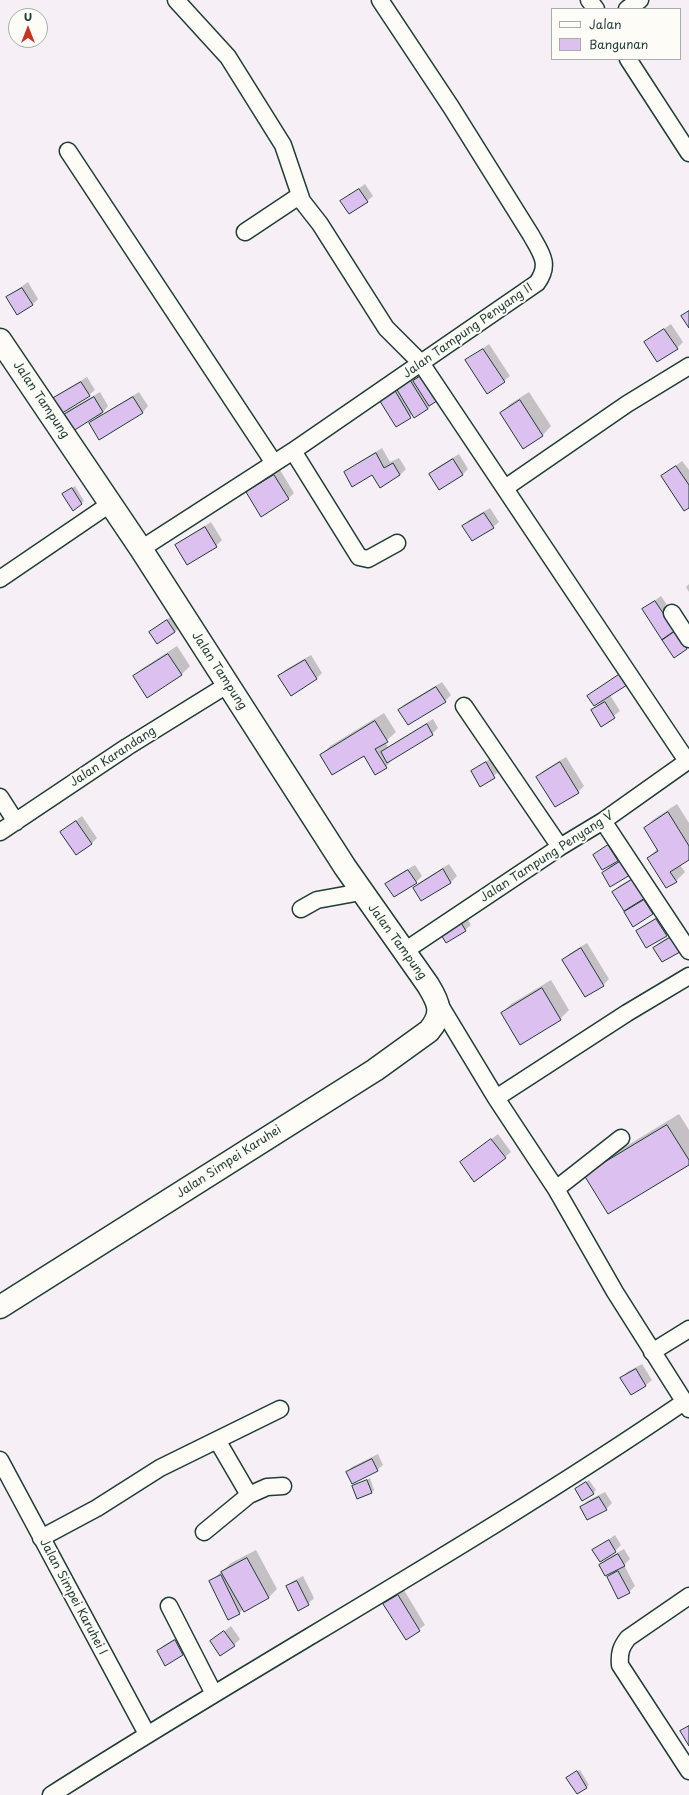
<!DOCTYPE html>
<style>
body{margin:0}
#map{position:relative;width:689px;height:1795px;overflow:hidden;background:#f6f0f6;font-family:"Playpen Sans",sans-serif}
canvas{display:block}
.legend{position:absolute;left:551px;top:8px;width:130px;height:52px;box-sizing:border-box;background:#fdfcf7;border:1px solid #a4b0a9;margin:0;padding:5px 7px;list-style:none;font-size:12px;color:#1f3d34}
.legend li{display:flex;align-items:center;gap:8px;height:20px}
.legend b{width:20px;border:1px solid #a4b0a9}
.north{position:absolute;left:8px;top:8px;width:40px;height:40px;box-sizing:border-box;background:#fdfcf7;border:1px solid #a4b0a9;border-radius:50%;rotate:0deg;font-size:11px;font-weight:700;line-height:16px;text-align:center;color:#1f3d34}
.north::after{content:'';display:block;margin:auto;width:14px;height:18px;background:#c8321e;clip-path:polygon(50% 0,100% 100%,50% 72%,0 100%)}
</style>
<div id="map">
<canvas width="689" height="1795"></canvas>
<ul class="legend">
<li><b style="height:5px;background:#fdfcf7"></b>Jalan</li>
<li><b style="height:11px;background:#dcc1f0"></b>Bangunan</li>
</ul>
<div class="north">U</div>
</div>
<script>
const ctx = document.querySelector('canvas').getContext('2d');
ctx.lineJoin = 'round';
function fill(path, color) { ctx.fillStyle = color; ctx.fill(path, 'evenodd'); }
function strokePath(path, color, width, dash) { ctx.strokeStyle = color; ctx.lineWidth = width; ctx.lineCap = dash ? 'butt' : 'round'; ctx.setLineDash(dash || []); ctx.stroke(path); }
function drawText(font, color, halo, rows, align = 'center') {
  ctx.font = font + ' "Playpen Sans",sans-serif'; ctx.lineWidth = 4; ctx.setLineDash([]); ctx.textBaseline = 'middle'; ctx.strokeStyle = halo; ctx.fillStyle = color; for (const [text, x, y, turn = 0] of rows) {
    ctx.save(); ctx.translate(x, y); ctx.rotate((+turn || 0) * Math.PI / 180); ctx.textAlign = isNaN(turn) ? turn : align; if (halo) ctx.strokeText(text, 0, 0); ctx.fillText(text, 0, 0); ctx.restore();
  }
}
const shadow = new Path2D(`
 M 365,184 L 373,196 L 367,201 L 342,201 Z
 M 28,282 L 38,299 L 32,305 L 7,297 Z
 M 671,324 L 683,342 L 677,348 L 645,342 Z
 M 489,344 L 510,376 L 504,381 L 466,361 Z
 M 416,375 L 418,377 L 420,375 L 433,403 L 428,409 L 413,414 L 396,425 L 380,399 Z
 M 87,377 L 95,390 L 89,395 L 51,401 L 57,395 Z
 M 100,392 L 108,406 L 100,416 L 139,392 L 148,406 L 143,412 L 100,438 L 91,423 L 99,414 L 61,417 L 67,411 Z
 M 529,392 L 551,426 L 543,435 L 524,448 L 501,413 L 510,404 Z
 M 382,448 L 390,462 L 399,458 L 406,469 L 400,475 L 380,486 L 372,474 L 345,472 L 351,467 Z
 M 459,454 L 468,469 L 463,474 L 430,474 L 436,468 Z
 M 682,461 L 689,470 L 689,507 L 662,476 Z
 M 280,470 L 294,493 L 288,499 L 247,493 L 253,487 Z
 M 75,486 L 84,501 L 73,509 L 63,494 Z
 M 490,508 L 499,522 L 493,527 L 464,526 L 469,520 Z
 M 211,522 L 222,540 L 216,546 L 177,546 L 182,540 Z
 M 689,584 L 689,592 L 686,587 Z
 M 661,596 L 689,638 L 689,645 L 686,648 L 643,609 Z
 M 173,615 L 180,626 L 175,632 L 150,632 Z
 M 177,646 L 190,666 L 182,674 L 148,697 L 134,677 L 143,668 Z
 M 311,655 L 322,673 L 316,679 L 280,676 L 285,670 Z
 M 626,669 L 610,695 L 620,711 L 602,725 L 592,711 L 601,702 L 588,696 Z
 M 442,682 L 451,695 L 445,701 L 399,710 L 405,704 Z
 M 384,713 L 396,732 L 385,742 L 388,747 L 433,719 L 438,728 L 432,734 L 394,757 L 386,767 L 376,773 L 364,755 L 321,755 L 330,746 Z
 M 492,757 L 500,771 L 481,785 L 472,772 Z
 M 566,757 L 584,786 L 578,792 L 537,777 L 543,771 Z
 M 677,804 L 689,823 L 689,859 L 680,865 L 685,872 L 676,881 L 648,858 L 658,848 L 645,828 L 654,819 Z
 M 82,816 L 97,838 L 91,844 L 61,832 Z
 M 614,840 L 623,854 L 614,864 L 628,856 L 635,868 L 603,873 L 612,864 L 594,855 Z
 M 449,864 L 457,876 L 451,882 L 421,900 L 414,888 L 420,882 Z
 M 415,865 L 422,876 L 416,882 L 387,884 L 392,878 Z
 M 639,874 L 658,908 L 652,914 L 633,925 L 613,892 L 619,886 Z
 M 662,914 L 672,929 L 666,935 L 637,931 L 643,926 Z
 M 466,916 L 471,925 L 465,930 L 442,933 Z
 M 677,932 L 685,945 L 654,948 L 660,942 Z
 M 587,943 L 609,979 L 603,985 L 585,996 L 564,960 L 569,954 Z
 M 551,980 L 569,1010 L 560,1019 L 520,1043 L 502,1013 L 511,1004 Z
 M 679,1114 L 689,1130 L 689,1164 L 586,1175 L 597,1164 Z
 M 498,1134 L 511,1152 L 505,1157 L 461,1163 Z
 M 642,1364 L 652,1380 L 646,1385 L 631,1394 L 622,1378 L 627,1372 Z
 M 378,1454 L 383,1465 L 377,1470 L 347,1472 L 352,1467 Z
 M 370,1478 L 374,1490 L 372,1492 L 354,1486 Z
 M 589,1480 L 596,1490 L 593,1493 L 576,1489 Z
 M 605,1492 L 612,1503 L 606,1509 L 581,1507 L 587,1501 Z
 M 615,1535 L 621,1545 L 615,1551 L 594,1550 Z
 M 624,1549 L 630,1559 L 624,1565 L 635,1586 L 629,1592 L 619,1598 L 608,1577 L 613,1572 L 600,1565 L 606,1559 Z
 M 256,1550 L 277,1589 L 268,1598 L 243,1609 L 239,1613 L 211,1581 L 231,1563 Z
 M 303,1576 L 314,1598 L 308,1604 L 287,1586 L 293,1581 Z
 M 404,1590 L 425,1625 L 406,1639 L 384,1604 Z
 M 231,1626 L 240,1639 L 234,1645 L 211,1642 Z
 M 181,1635 L 189,1649 L 183,1654 L 166,1664 L 158,1651 L 164,1645 Z
 M 580,1770 L 589,1785 L 586,1787 L 570,1776 Z`);
const building = new Path2D(`
 M 359,189 L 368,202 L 349,214 L 340,201 Z
 M 22,288 L 33,305 L 17,315 L 6,297 Z
 M 689,311 L 689,328 L 681,316 Z
 M 664,329 L 678,349 L 657,362 L 644,342 Z
 M 483,349 L 505,382 L 487,394 L 465,360 Z
 M 424,374 L 440,399 L 429,406 L 413,381 Z
 M 410,380 L 428,409 L 414,418 L 396,388 Z
 M 81,382 L 90,396 L 59,415 L 50,400 Z
 M 394,389 L 411,418 L 396,427 L 378,398 Z
 M 94,397 L 103,412 L 70,433 L 60,417 Z
 M 133,397 L 143,413 L 99,440 L 89,423 Z
 M 520,400 L 543,436 L 523,449 L 500,413 Z
 M 376,453 L 384,468 L 393,463 L 400,475 L 380,488 L 372,475 L 352,487 L 344,472 Z
 M 453,459 L 463,475 L 439,490 L 429,474 Z
 M 676,466 L 689,485 L 689,508 L 684,511 L 661,476 Z
 M 274,475 L 289,499 L 261,517 L 246,492 Z
 M 72,488 L 82,504 L 73,511 L 62,494 Z
 M 484,513 L 494,528 L 472,541 L 462,526 Z
 M 205,527 L 217,547 L 187,565 L 175,545 Z
 M 655,601 L 675,631 L 662,640 L 642,609 Z
 M 167,620 L 175,632 L 157,644 L 149,632 Z
 M 675,631 L 687,649 L 674,658 L 662,640 Z
 M 168,654 L 182,675 L 147,698 L 133,676 Z
 M 305,660 L 317,679 L 291,696 L 278,676 Z
 M 620,674 L 627,685 L 594,706 L 587,696 Z
 M 436,687 L 446,702 L 408,725 L 398,710 Z
 M 605,702 L 615,718 L 601,727 L 591,710 Z
 M 375,721 L 388,742 L 375,749 L 387,768 L 375,775 L 364,756 L 332,775 L 320,755 Z
 M 427,724 L 433,735 L 387,763 L 381,752 Z
 M 486,762 L 495,778 L 480,787 L 471,771 Z
 M 560,762 L 579,793 L 555,807 L 536,777 Z
 M 668,812 L 689,846 L 689,860 L 670,872 L 677,882 L 666,888 L 647,858 L 658,851 L 644,828 Z
 M 76,821 L 92,844 L 76,855 L 60,832 Z
 M 608,845 L 618,861 L 602,870 L 593,855 Z
 M 621,861 L 630,875 L 610,887 L 602,873 Z
 M 443,869 L 451,883 L 421,901 L 413,888 Z
 M 408,870 L 417,883 L 394,897 L 385,884 Z
 M 633,879 L 645,898 L 624,911 L 612,892 Z
 M 644,900 L 653,914 L 633,927 L 624,912 Z
 M 656,919 L 667,936 L 646,948 L 636,931 Z
 M 460,921 L 466,931 L 446,943 L 440,933 Z
 M 671,937 L 680,952 L 662,962 L 653,948 Z
 M 581,948 L 604,986 L 585,997 L 562,960 Z
 M 542,988 L 561,1020 L 520,1045 L 501,1013 Z
 M 667,1125 L 689,1160 L 689,1165 L 608,1214 L 584,1175 Z
 M 491,1139 L 506,1158 L 474,1182 L 460,1162 Z
 M 636,1369 L 646,1386 L 631,1395 L 620,1378 Z
 M 372,1459 L 378,1471 L 352,1484 L 346,1472 Z
 M 367,1480 L 372,1493 L 357,1499 L 352,1486 Z
 M 586,1482 L 594,1494 L 582,1501 L 575,1489 Z
 M 599,1497 L 607,1510 L 587,1520 L 580,1507 Z
 M 609,1540 L 616,1552 L 600,1562 L 592,1550 Z
 M 618,1554 L 625,1566 L 605,1576 L 599,1565 Z
 M 247,1558 L 269,1598 L 244,1612 L 221,1572 Z
 M 618,1571 L 630,1593 L 618,1599 L 607,1577 Z
 M 221,1575 L 240,1614 L 228,1620 L 209,1581 Z
 M 297,1581 L 309,1605 L 298,1611 L 286,1586 Z
 M 398,1595 L 420,1631 L 406,1640 L 383,1604 Z
 M 224,1631 L 235,1646 L 220,1656 L 210,1641 Z
 M 175,1640 L 183,1655 L 165,1666 L 157,1651 Z
 M 689,1726 L 689,1746 L 680,1731 Z
 M 577,1771 L 587,1788 L 577,1794 L 566,1778 Z`);
const minor = new Path2D(`
 M 176,0 L 228,57 L 283,145 L 302,201 L 320,224 L 386,328 L 421,363 L 687,761
 M 589,0 L 596,9
 M 627,9 L 640,0
 M 628,59 L 689,153
 M 68,151 L 274,463
 M 245,232 L 299,196
 M 293,451 L 359,557 L 368,559 L 397,543
 M 505,488 L 627,404 L 689,366
 M 141,549 L 293,451 L 537,283 C 551,264 541,253 531,235 L 451,107 L 380,0
 M 0,579 L 110,504
 M 672,613 L 689,639
 M 464,706 L 560,847
 M 0,797 L 16,822
 M 603,821 L 689,951
 M 0,832 L 127,747 L 227,685
 M 301,909 L 317,900 L 361,892
 M 403,952 L 560,847 L 603,821 L 689,760
 M 438,1002 L 496,1098 L 556,1189 L 615,1292 L 689,1409
 M 496,1098 L 627,1013 L 689,976
 M 556,1189 L 621,1138
 M 652,1352 L 689,1329
 M 0,1460 L 147,1734
 M 249,1495 L 267,1487 L 283,1486
 M 204,1532 L 249,1495 L 217,1440
 M 41,1538 L 97,1508 L 160,1468 L 280,1409
 M 689,1596 L 628,1638 C 621,1647 619,1653 620,1665 L 689,1771
 M 169,1606 L 214,1694
 M 51,1795 C 261,1661 479,1542 684,1402`);
const secondary = new Path2D(`
 M 0,340 L 141,549 L 345,867 L 428,985 C 439,1003 444,1013 429,1031 L 375,1070 L 0,1307`);
const streetNames = [
 ["Jalan Tampung Penyang II",468,331,-35],
 ["Jalan Tampung",41,400,56],
 ["Jalan Tampung",219,671,57],
 ["Jalan Karandang",113,757,-33],
 ["Jalan Tampung Penyang V",547,857,-33],
 ["Jalan Tampung",397,942,54],
 ["Jalan Simpei Karuhei",229,1162,-33],
 ["Jalan Simpei Karuhei I",73,1597,62]
];
fill(shadow, '#0003');
fill(building, '#dcc1f0');
strokePath(building, '#1f3d34', 1);
strokePath(minor, '#1f3d34', 19);
strokePath(secondary, '#1f3d34', 25);
strokePath(minor, '#fdfcf7', 16);
strokePath(secondary, '#fdfcf7', 22);
drawText('12px', '#1f3d34', '#fdfcf7', streetNames);
</script>
